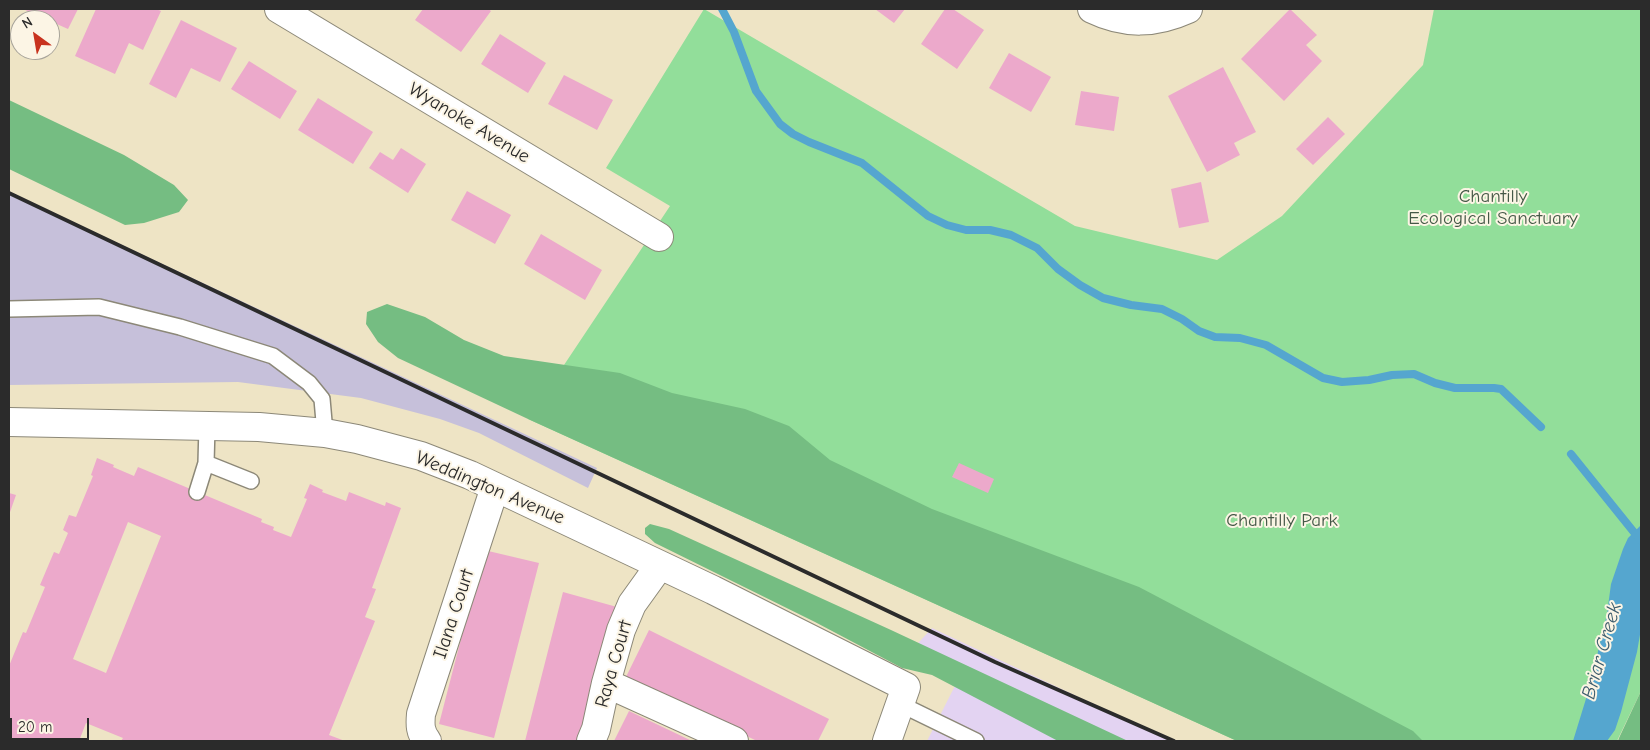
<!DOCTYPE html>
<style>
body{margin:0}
#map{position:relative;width:1650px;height:750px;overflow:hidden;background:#eee4c5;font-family:"Comic Neue",sans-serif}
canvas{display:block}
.frame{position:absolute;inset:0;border:10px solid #2b2b2b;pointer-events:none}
.north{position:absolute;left:10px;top:10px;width:50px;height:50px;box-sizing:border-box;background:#fcf5e5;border:1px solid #a8a49b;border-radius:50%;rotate:328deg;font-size:14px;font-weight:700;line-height:20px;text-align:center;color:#2b2b2b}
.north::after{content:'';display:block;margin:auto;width:18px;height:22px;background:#c8321e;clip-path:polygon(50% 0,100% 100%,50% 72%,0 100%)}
.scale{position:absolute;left:10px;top:718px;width:79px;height:22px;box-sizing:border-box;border:2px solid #2b2b2b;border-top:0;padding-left:6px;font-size:15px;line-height:18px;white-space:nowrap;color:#2b2b2b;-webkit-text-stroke:4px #fcf5e5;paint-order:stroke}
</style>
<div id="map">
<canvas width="1650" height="750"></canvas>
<div class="frame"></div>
<div class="north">N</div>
<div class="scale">20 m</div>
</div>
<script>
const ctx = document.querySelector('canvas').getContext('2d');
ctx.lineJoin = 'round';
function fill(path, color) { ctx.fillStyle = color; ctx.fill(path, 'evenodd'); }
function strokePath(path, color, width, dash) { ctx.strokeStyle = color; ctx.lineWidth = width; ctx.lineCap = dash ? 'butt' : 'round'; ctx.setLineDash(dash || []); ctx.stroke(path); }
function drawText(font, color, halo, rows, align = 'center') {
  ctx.font = font + ' "Comic Neue",sans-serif'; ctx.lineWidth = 4; ctx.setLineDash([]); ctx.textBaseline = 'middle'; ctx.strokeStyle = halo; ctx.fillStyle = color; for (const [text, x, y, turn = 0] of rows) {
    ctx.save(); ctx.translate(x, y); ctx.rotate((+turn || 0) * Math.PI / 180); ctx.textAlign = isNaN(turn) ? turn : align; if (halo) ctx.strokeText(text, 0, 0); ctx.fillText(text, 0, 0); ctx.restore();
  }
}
const built = new Path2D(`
 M 932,628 L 1172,741 L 927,741 L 961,674 L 910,652 Z`);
const industrial = new Path2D(`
 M 9,192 L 597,468 L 588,488 L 479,433 L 440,419 L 361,398 L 238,382 L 9,385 Z`);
const green = new Path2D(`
 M 704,9 L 1075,226 L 1217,260 L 1282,216 L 1423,65 L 1434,9 L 1641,9 L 1641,691 L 1617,741 L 1237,741 L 528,419 L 670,206 L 606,168 Z`);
const forest = new Path2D(`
 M 9,100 L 124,155 L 174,185 L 188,200 L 179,212 L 144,223 L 125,225 L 9,169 Z
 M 387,304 L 425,317 L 464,340 L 504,356 L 620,373 L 672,393 L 745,409 L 789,426 L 830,460 L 932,509 L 1139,587 L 1413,731 L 1423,741 L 1237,741 L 528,419 L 398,358 L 378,342 L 366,324 L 367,312 Z
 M 650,524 L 669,529 L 891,630 L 1128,741 L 1058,741 L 932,675 L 902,668 L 815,622 L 655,543 L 645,534 L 645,528 Z
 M 1641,691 L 1641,741 L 1618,741 L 1619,738 Z`);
const water = new Path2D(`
 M 1641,525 L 1641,629 L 1637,652 L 1621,712 L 1615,730 L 1607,741 L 1573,741 L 1589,689 L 1607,614 L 1611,584 L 1623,549 L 1628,538 Z`);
const stream = new Path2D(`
 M 722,9 L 734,32 L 756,91 L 780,124 L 793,134 L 809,142 L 862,163 L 928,216 L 947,225 L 966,230 L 990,230 L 1011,235 L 1037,248 L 1058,269 L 1080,285 L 1103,298 L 1131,305 L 1162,309 L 1182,319 L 1199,331 L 1215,337 L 1240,338 L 1266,345 L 1323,378 L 1342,382 L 1369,380 L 1392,375 L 1414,374 L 1435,383 L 1455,388 L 1494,388 L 1501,389 L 1541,427
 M 1571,454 L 1641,541`);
const building = new Path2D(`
 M 23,9 L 78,9 L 68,29 Z
 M 96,9 L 156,9 L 161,11 L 143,50 L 129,43 L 115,74 L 75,56 Z
 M 423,9 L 488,9 L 491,11 L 461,52 L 415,20 Z
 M 875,9 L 905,9 L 894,23 Z
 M 945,9 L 953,9 L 984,30 L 957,69 L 921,44 Z
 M 1290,9 L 1317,35 L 1306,45 L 1322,61 L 1284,101 L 1241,59 Z
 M 181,20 L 237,48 L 220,82 L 191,68 L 176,98 L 149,84 Z
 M 500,34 L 546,63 L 528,93 L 481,64 Z
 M 1009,53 L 1051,77 L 1031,112 L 989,88 Z
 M 249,61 L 297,91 L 280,119 L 231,89 Z
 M 1223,67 L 1256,132 L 1234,143 L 1240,155 L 1207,172 L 1168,96 Z
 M 564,75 L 613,100 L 597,130 L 548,104 Z
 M 1081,91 L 1119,97 L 1114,131 L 1075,125 Z
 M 318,98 L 373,132 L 353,164 L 298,130 Z
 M 1328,117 L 1345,134 L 1313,165 L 1296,149 Z
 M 401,148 L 426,164 L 408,193 L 369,168 L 380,152 L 393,160 Z
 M 1201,182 L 1209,222 L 1179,228 L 1171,189 Z
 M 467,191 L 511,215 L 495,244 L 451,220 Z
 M 541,234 L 602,270 L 585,300 L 524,264 Z
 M 97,458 L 114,465 L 113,467 L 134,476 L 138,467 L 262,519 L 261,522 L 274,527 L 273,530 L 291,537 L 307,499 L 304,498 L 310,484 L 323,490 L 322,492 L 346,501 L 349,492 L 385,506 L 386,502 L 401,508 L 372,588 L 376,589 L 365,617 L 375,621 L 329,735 L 345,741 L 121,741 L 123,738 L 86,723 L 79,741 L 9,741 L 9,666 L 23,632 L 26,633 L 45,587 L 40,585 L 54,552 L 59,554 L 68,533 L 63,530 L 69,515 L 76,517 L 93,476 L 91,475 ZM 128,522 L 161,536 L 106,673 L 73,659 Z
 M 959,463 L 994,479 L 988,493 L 952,477 Z
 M 9,493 L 16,495 L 9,515 Z
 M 484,550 L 539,563 L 494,738 L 439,724 Z
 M 563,592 L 617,607 L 580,741 L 525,741 Z
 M 649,630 L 829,719 L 818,741 L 757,741 L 626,677 Z
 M 629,711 L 692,741 L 614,741 Z`);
const service = new Path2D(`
 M 9,309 L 99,307 L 180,327 L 273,356 L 309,383 L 322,399 L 325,433
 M 206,463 L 251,481
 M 197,492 L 206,463 L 207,426
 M 900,704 L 976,741`);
const minor = new Path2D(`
 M 279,9 L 659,237
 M 1092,9 C 1125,25 1155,24 1188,9
 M 9,422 L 259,427 L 325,433 L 357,439 L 421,456 L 470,475 L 713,590 L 906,687 L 887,741
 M 606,683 L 734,741
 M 427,741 C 420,732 420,725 421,714 L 495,487
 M 591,741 L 596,729 L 606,683 L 621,630 L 632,604 L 660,565`);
const rail = new Path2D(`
 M 9,193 L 995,662 L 1174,741`);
const streetNames = [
 ["Wyanoke Avenue",469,123,31],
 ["Weddington Avenue",490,488,23],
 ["Ilana Court",454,614,-72],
 ["Raya Court",614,664,-74]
];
const parkNames = [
 ["Chantilly",1493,197],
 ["Ecological Sanctuary",1493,219],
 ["Chantilly Park",1282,521]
];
const waterNames = [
 ["Briar Creek",1602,651,-74]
];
fill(built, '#e3d3f2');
fill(industrial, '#c6c0da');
fill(green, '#92de9a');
fill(forest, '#75bd82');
fill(water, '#55a6cf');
strokePath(stream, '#55a6cf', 8);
fill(building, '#eca9cb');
strokePath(service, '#8c8878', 18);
strokePath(minor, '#8c8878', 30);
strokePath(service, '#fff', 15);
strokePath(minor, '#fff', 28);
strokePath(rail, '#2b2b2b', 4);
drawText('19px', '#2b2b2b', '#fcf5e5', streetNames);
drawText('19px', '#455847', '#fcf5e5', parkNames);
drawText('italic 20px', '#3c5c6d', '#fcf5e5', waterNames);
</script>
